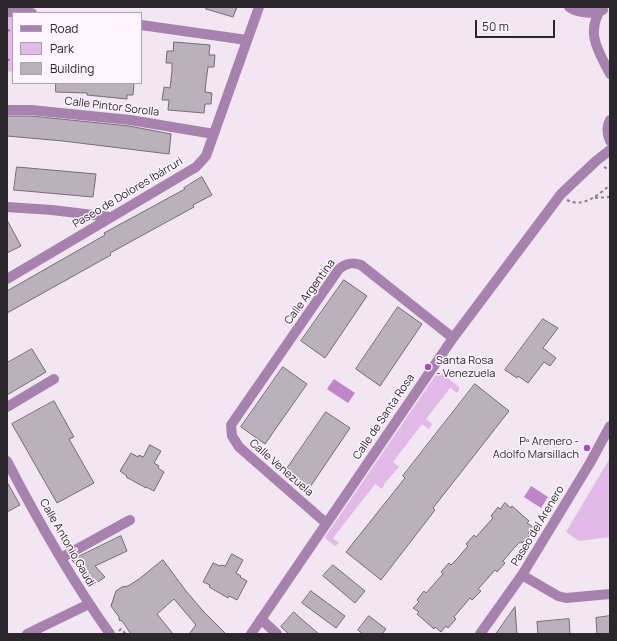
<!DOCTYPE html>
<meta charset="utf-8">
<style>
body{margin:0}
#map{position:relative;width:617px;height:641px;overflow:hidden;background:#f1e6f2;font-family:Manrope,sans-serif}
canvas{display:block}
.frame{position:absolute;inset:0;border:8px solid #2a262b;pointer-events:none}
.legend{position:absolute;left:12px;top:12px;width:130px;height:72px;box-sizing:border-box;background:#fdf4fe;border:1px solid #a9a2aa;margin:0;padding:5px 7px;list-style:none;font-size:12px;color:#2a262b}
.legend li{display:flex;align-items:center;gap:8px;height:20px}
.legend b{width:20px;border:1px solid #a9a2aa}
.scale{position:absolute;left:475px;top:20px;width:80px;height:18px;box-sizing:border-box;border:2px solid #2a262b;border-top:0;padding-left:5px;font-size:12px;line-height:14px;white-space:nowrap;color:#2a262b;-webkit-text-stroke:3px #fdf4fe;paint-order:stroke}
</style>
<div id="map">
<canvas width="617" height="641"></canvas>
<div class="frame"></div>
<ul class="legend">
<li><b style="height:5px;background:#a882ae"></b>Road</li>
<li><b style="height:11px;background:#e1bae7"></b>Park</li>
<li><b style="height:11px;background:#bbb1bd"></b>Building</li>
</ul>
<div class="scale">50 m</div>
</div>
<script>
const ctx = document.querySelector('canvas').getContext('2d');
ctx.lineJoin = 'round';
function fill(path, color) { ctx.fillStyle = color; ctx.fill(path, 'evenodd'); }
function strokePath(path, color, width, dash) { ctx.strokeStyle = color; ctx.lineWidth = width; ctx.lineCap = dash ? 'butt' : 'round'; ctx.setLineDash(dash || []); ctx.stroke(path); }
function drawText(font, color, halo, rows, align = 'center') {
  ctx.font = font + ' Manrope,sans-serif'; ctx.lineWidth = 3; ctx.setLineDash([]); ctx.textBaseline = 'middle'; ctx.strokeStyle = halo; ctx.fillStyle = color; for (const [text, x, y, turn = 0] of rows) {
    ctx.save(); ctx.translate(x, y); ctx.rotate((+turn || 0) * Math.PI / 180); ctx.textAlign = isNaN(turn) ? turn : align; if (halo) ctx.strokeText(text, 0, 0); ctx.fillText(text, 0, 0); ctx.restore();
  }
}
const green = new Path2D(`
 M 7,17 L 13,17 L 13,72 L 7,71 Z
 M 440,372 L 459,387 L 459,390 L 457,393 L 450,388 L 426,419 L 432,424 L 429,429 L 422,424 L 393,462 L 399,467 L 384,484 L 384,485 L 382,489 L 375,484 L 333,538 L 339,543 L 335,546 L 326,539 L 325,537 L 437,373 Z
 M 610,458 L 610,537 L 579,541 L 566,532 Z`);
const water = new Path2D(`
 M 334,379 L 355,393 L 348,403 L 327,389 Z
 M 531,486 L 548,497 L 541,508 L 524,497 Z`);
const building = new Path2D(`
 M 207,7 L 237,7 L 233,17 L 206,9 Z
 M 174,42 L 210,45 L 209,55 L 215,55 L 214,67 L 208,67 L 206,81 L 205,92 L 212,93 L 211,104 L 205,104 L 204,113 L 168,110 L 169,100 L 162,100 L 164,87 L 170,88 L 172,71 L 172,63 L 166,63 L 167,51 L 173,51 Z
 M 56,83 L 134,83 L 133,95 L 127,95 L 127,99 L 87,95 L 87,93 L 56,92 Z
 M 7,116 L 31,116 L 129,126 L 171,134 L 169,154 L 63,141 L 7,136 Z
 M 17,167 L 96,174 L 93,197 L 14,190 Z
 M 202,177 L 212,195 L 193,205 L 194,207 L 110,253 L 111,255 L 7,313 L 7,291 L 105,235 L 104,233 L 185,189 L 184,188 Z
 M 7,220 L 21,246 L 7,253 Z
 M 344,280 L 367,296 L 325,358 L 301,341 Z
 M 398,307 L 422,324 L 380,386 L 356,369 Z
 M 543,319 L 558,328 L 543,348 L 556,358 L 550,366 L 544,362 L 528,383 L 518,376 L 517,378 L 505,370 Z
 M 32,349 L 46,372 L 7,395 L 7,363 Z
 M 283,367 L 307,384 L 265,444 L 241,427 Z
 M 475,384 L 509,411 L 433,508 L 435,510 L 381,580 L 346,552 L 405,478 L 403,476 Z
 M 54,401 L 74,437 L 69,439 L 94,483 L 57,503 L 12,424 Z
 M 326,412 L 350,428 L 308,490 L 284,473 Z
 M 150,445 L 161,451 L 154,463 L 159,466 L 158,468 L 164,472 L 154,491 L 146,487 L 146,488 L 126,477 L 127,476 L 120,471 L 131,453 L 138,457 L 139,455 L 143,457 Z
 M 7,482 L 20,505 L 7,512 Z
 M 505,503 L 511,508 L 512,506 L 529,521 L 527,523 L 533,527 L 528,533 L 530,535 L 522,543 L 520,542 L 515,547 L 503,561 L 505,563 L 497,572 L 495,570 L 488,578 L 478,589 L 481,591 L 472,600 L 470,598 L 454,617 L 456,619 L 448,628 L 446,626 L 441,632 L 435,627 L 434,629 L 417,614 L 419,612 L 413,608 L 419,602 L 417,600 L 424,591 L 426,593 L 443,574 L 441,572 L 449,563 L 451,565 L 456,560 L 468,546 L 466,544 L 474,535 L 476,537 L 493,518 L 491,516 L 498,507 L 500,509 Z
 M 121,536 L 127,551 L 95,566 L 105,577 L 92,586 L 72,560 Z
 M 232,554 L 243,560 L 236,573 L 241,576 L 240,577 L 247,581 L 237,600 L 229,596 L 228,598 L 223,595 L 209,587 L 210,585 L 203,582 L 213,563 L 220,566 L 221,565 L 225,566 Z
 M 163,560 L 186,591 L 204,612 L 226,634 L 189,634 L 196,625 L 174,599 L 157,614 L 173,634 L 131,634 L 122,621 L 119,620 L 119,617 L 111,606 L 116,591 L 122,587 L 128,586 L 139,579 Z
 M 333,565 L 365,591 L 355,603 L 323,576 Z
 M 311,591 L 345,616 L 336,628 L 302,603 Z
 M 515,607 L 517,634 L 496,634 Z
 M 294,612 L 298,616 L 319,634 L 289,634 L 281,627 Z
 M 369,616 L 386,629 L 382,634 L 363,634 L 358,630 Z
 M 610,616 L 610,634 L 597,634 L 596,618 Z
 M 569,619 L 570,634 L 538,634 L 537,622 Z`);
const path = new Path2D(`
 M 7,31 L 13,29
 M 7,59 L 13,62
 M 604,167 L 610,170
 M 595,198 L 610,197
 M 567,200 C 584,208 598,195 610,185
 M 119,631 L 121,629 L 126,634`);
const minor = new Path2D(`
 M 569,7 C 578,13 594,15 603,10
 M 602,7 C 585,33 598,50 610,74
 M 7,12 L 32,13
 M 141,25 L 247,40
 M 7,110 L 31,110 L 130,120 L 214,134
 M 610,120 C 606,127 607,134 610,141
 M 7,207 L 52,210 L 110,217
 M 7,279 L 196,167 L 206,156 L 259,7
 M 7,407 L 54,379
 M 7,461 C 38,521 71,579 110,634
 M 326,523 L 239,447 L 232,436 L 231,425 L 339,269 C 346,263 352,262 361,265 L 453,338
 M 61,558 L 130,520
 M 522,575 L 558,596 L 566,598 L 610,594
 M 261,619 L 277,634
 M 27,634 L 89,604
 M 251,634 L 453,338 L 561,194 L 596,161 L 610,150
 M 480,634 L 522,575 L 590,463 L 610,426`);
const markers = [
 [428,367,4,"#a74bb6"],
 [587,448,4,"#a74bb6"]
];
const streetNames = [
 ["Calle Pintor Sorolla",112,107,7],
 ["Paseo de Dolores Ibárruri",128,193,-31],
 ["Calle Argentina",310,292,-54],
 ["Calle de Santa Rosa",384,417,-56],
 ["Calle Venezuela",281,468,41],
 ["Paseo del Arenero",538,526,-59],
 ["Calle Antonio Gaudí",67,543,60]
];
const poiNames = [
 ["Santa Rosa",436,361],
 ["- Venezuela",436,374],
 ["Pº Arenero -",579,442,"right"],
 ["Adolfo Marsillach",579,455,"right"]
];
fill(green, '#e1bae7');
fill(water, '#be86c6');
fill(building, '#bbb1bd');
strokePath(building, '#756c76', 1);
strokePath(path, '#89818a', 2, [3, 3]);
strokePath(minor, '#a882ae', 10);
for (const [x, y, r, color] of markers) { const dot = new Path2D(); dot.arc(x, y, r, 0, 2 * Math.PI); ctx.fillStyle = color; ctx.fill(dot); strokePath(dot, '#fdf4fe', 1.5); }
drawText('11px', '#2a262b', '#fdf4fe', streetNames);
drawText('11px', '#2a262b', '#fdf4fe', poiNames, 'left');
</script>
